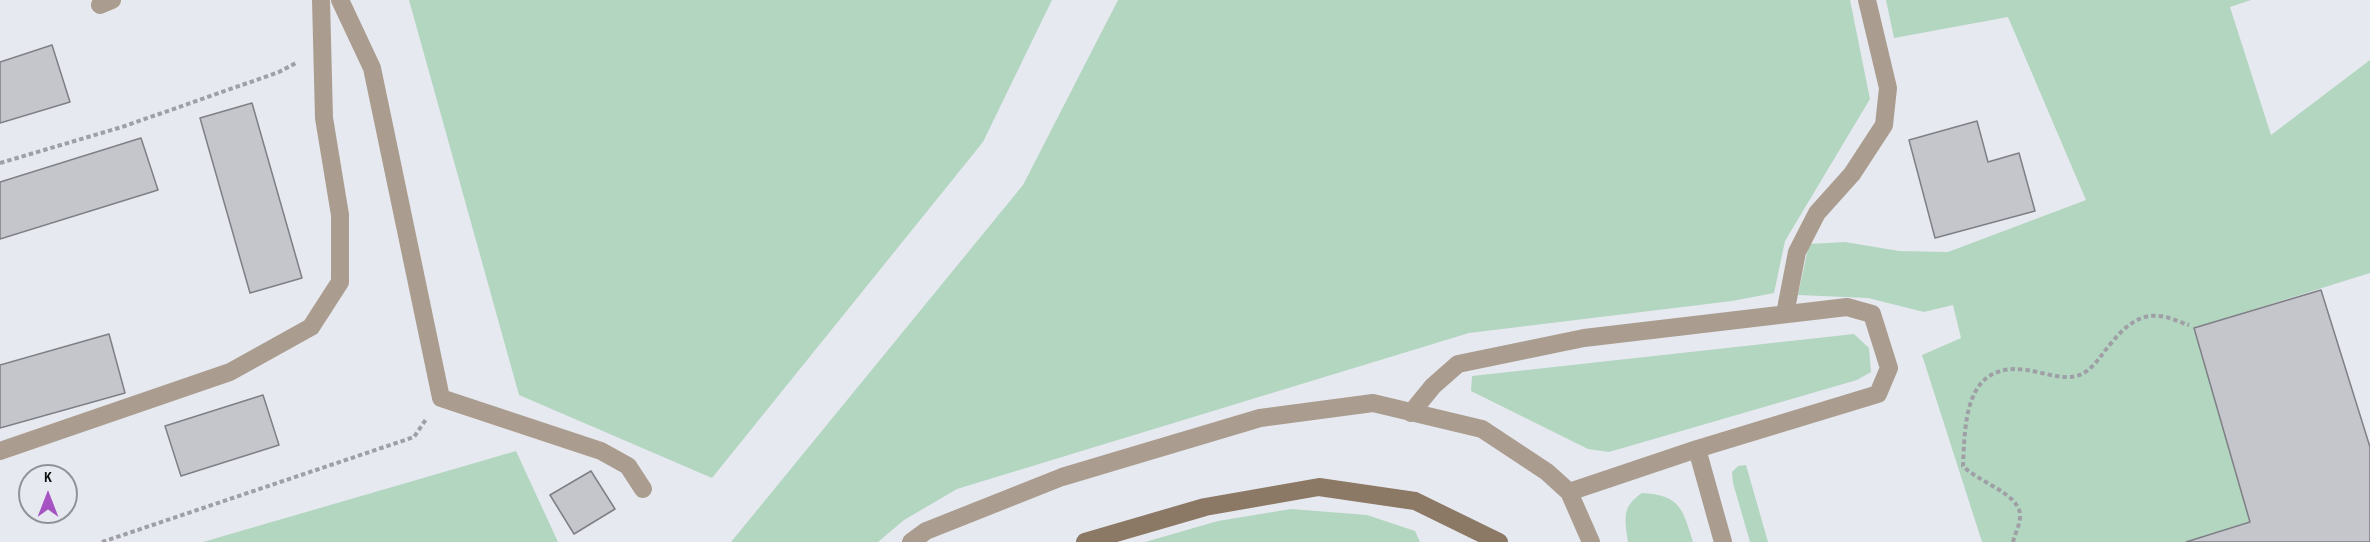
<!DOCTYPE html>
<style>
body{margin:0}
#map{position:relative;width:2370px;height:542px;overflow:hidden;background:#e7e9f0;font-family:"Sofia Sans Condensed",sans-serif}
canvas{display:block}
.north{position:absolute;left:18px;top:464px;width:60px;height:60px;box-sizing:border-box;background:#e7e9f0;border:2px solid #909297;border-radius:50%;rotate:0deg;font-size:16px;font-weight:700;line-height:24px;text-align:center;color:#0e0f11}
.north::after{content:'';display:block;margin:auto;width:21px;height:27px;background:#a654c3;clip-path:polygon(50% 0,100% 100%,50% 72%,0 100%)}
</style>
<div id="map">
<canvas width="2370" height="542"></canvas>
<div class="north">K</div>
</div>
<script>
const ctx = document.querySelector('canvas').getContext('2d');
ctx.lineJoin = 'round';
function fill(path, color) { ctx.fillStyle = color; ctx.fill(path, 'evenodd'); }
function strokePath(path, color, width, dash) { ctx.strokeStyle = color; ctx.lineWidth = width; ctx.lineCap = dash ? 'butt' : 'round'; ctx.setLineDash(dash || []); ctx.stroke(path); }
const green = new Path2D(`
 M 409,0 L 1052,0 L 983,142 L 712,478 L 519,395 Z
 M 1118,0 L 1850,0 L 1870,99 L 1785,241 L 1774,293 L 1732,301 L 1469,333 L 957,489 L 904,520 L 878,542 L 731,542 L 1023,185 Z
 M 1886,0 L 2251,0 L 2230,7 L 2271,135 L 2370,60 L 2370,273 L 2194,328 L 2250,522 L 2186,542 L 1982,542 L 1922,355 L 1961,338 L 1953,305 L 1924,312 L 1868,298 L 1798,295 L 1809,244 L 1845,242 L 1899,251 L 1948,252 L 2086,200 L 2008,17 L 1894,38 Z
 M 1854,334 L 1869,348 L 1871,372 L 1857,380 L 1609,452 L 1588,449 L 1471,391 L 1472,376 Z
 M 516,451 L 558,542 L 203,542 Z
 M 1746,465 L 1768,542 L 1750,542 L 1733,483 L 1732,472 L 1738,466 Z
 M 1642,493 C 1680,495 1683,509 1693,542 L 1628,542 C 1625,519 1621,507 1642,493 Z
 M 1291,509 L 1367,515 L 1415,531 L 1420,542 L 1145,542 L 1218,521 Z`);
const building = new Path2D(`
 M 52,45 L 70,102 L 0,123 L 0,62 Z
 M 252,103 L 302,278 L 250,293 L 200,118 Z
 M 1977,121 L 1988,162 L 2019,153 L 2035,211 L 1935,238 L 1909,140 Z
 M 141,138 L 158,190 L 0,239 L 0,182 Z
 M 2321,290 L 2370,447 L 2370,542 L 2186,542 L 2250,522 L 2194,328 Z
 M 109,334 L 125,393 L 0,428 L 0,365 Z
 M 263,395 L 279,445 L 181,476 L 165,426 Z
 M 591,471 L 615,509 L 574,534 L 550,495 Z`);
const path = new Path2D(`
 M 0,163 L 122,127 L 279,72 L 296,63
 M 102,542 L 414,437 L 427,418
 M 2013,542 C 2015,533 2021,523 2020,514 C 2018,493 1978,482 1963,466 C 1965,421 1965,361 2027,370 C 2042,372 2061,380 2077,376 C 2087,373 2095,364 2101,356 C 2115,338 2133,313 2158,316 C 2168,316 2179,322 2189,325`);
const service = new Path2D(`
 M 340,0 L 372,68 L 441,398 L 601,451 L 628,466 L 643,489
 M 100,5 L 112,0
 M 1785,314 L 1797,252 L 1817,213 L 1852,174 L 1884,125 L 1888,88 L 1867,0
 M 1411,413 L 1433,386 L 1458,364 L 1584,338 L 1847,307 L 1872,314 L 1889,368 L 1878,394 L 1697,449 L 1569,492
 M 1697,449 L 1723,542
 M 0,451 L 230,372 L 311,327 L 340,282 L 340,215 L 324,118 L 321,0
 M 911,542 L 926,531 L 1062,477 L 1260,418 L 1373,403 L 1482,429 L 1547,472 L 1569,492 L 1591,542`);
const secondary = new Path2D(`
 M 1085,542 L 1205,507 L 1319,487 L 1415,501 L 1499,542`);
fill(green, '#b3d6c1');
fill(building, '#c5c5cc');
strokePath(building, '#7f7f86', 1.5);
strokePath(path, '#9fa0a6', 4, [4.5, 3]);
strokePath(service, '#aa9d8f', 18);
strokePath(secondary, '#8b7865', 18);
</script>
